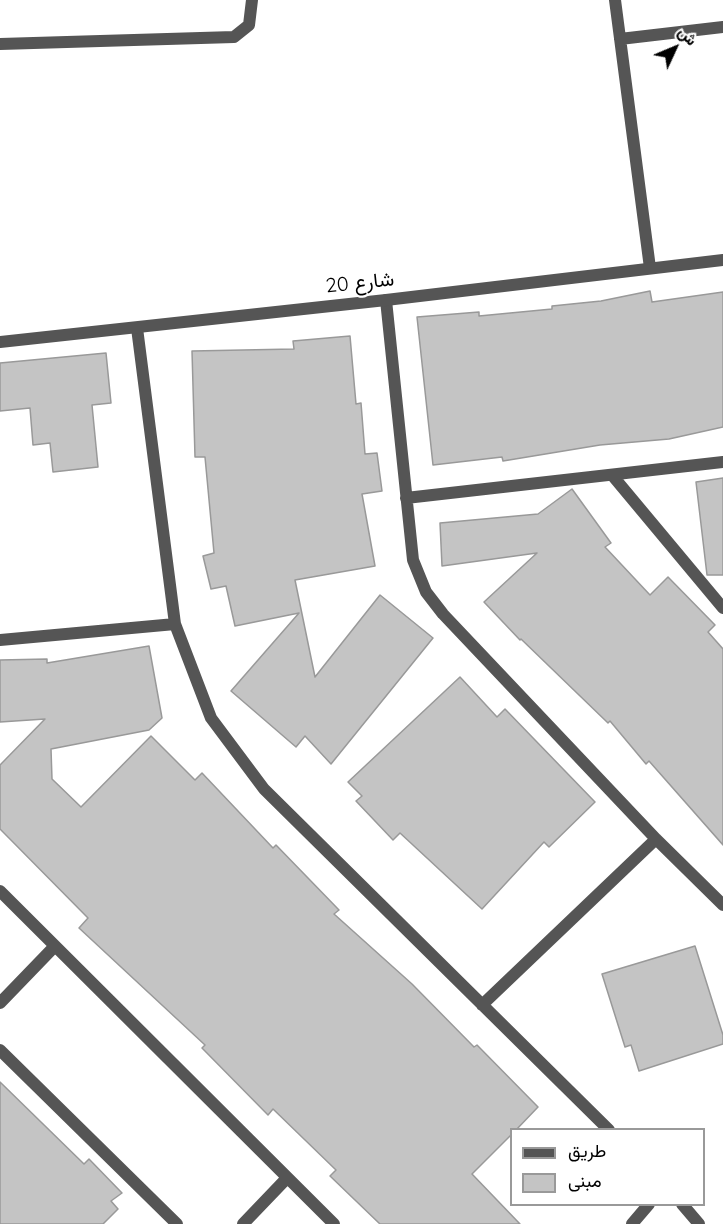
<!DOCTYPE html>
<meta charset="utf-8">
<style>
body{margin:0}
#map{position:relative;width:723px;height:1224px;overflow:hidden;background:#fff;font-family:Quicksand,Vazirmatn,sans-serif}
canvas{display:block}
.legend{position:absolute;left:510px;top:1128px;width:195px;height:78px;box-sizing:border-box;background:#fff;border:2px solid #999;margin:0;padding:8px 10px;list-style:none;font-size:18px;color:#000}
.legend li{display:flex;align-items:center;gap:12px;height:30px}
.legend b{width:30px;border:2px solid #999}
.north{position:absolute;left:645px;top:18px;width:60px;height:60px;-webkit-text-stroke:4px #fff;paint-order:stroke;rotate:46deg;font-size:16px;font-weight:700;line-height:24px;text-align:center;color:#000}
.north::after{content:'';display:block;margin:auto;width:21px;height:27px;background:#000;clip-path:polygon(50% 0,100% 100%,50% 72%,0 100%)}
</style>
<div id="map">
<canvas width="723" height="1224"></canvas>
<ul class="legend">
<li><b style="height:8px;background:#555"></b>طريق</li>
<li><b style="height:16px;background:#c4c4c4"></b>مبنى</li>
</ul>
<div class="north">ش</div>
</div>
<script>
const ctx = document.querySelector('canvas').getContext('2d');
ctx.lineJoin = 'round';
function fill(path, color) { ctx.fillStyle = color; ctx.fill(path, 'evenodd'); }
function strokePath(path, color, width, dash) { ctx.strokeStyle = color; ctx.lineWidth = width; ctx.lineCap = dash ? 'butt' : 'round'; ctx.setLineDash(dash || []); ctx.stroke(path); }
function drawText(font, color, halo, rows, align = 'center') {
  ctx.font = font + ' Quicksand,Vazirmatn,sans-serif'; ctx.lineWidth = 4.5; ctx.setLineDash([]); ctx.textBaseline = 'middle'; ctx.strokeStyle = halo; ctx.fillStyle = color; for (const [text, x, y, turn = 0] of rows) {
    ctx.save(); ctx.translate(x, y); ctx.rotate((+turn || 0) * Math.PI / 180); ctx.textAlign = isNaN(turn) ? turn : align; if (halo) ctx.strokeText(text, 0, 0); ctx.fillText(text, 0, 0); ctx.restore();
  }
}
const building = new Path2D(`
 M 650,291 L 652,302 L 723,292 L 723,427 L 669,439 L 600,445 L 503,461 L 502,457 L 433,465 L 417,317 L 479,312 L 479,316 L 552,309 L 552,306 L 601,301 Z
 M 350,336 L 356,404 L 361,403 L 365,454 L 377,453 L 382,491 L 362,494 L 375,566 L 295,580 L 315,677 L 380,595 L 433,638 L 331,764 L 305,736 L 296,747 L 231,691 L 299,613 L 235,626 L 226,586 L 211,589 L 203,556 L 214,553 L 205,457 L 195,457 L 192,351 L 294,349 L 293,341 Z
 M 106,353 L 111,403 L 92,405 L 98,467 L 53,472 L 50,443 L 33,445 L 30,408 L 0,411 L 0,363 Z
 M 723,478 L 723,575 L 707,575 L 696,482 Z
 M 572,489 L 611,543 L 605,547 L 650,595 L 668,577 L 715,625 L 708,632 L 723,649 L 723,845 L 649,761 L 646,764 L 610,721 L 608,723 L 521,639 L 520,640 L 484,602 L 537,553 L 442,566 L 440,523 L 538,514 Z
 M 149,646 L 162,718 L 149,730 L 51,749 L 52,779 L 81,807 L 151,736 L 195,780 L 202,773 L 273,848 L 276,845 L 339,910 L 334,914 L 412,984 L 474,1047 L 477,1045 L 538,1107 L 516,1130 L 512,1130 L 512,1134 L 472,1174 L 520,1224 L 380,1224 L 330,1176 L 336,1170 L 273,1109 L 268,1115 L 202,1048 L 205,1045 L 79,928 L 88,918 L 0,829 L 0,765 L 45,719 L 0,722 L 0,660 L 47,659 L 47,663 Z
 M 460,677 L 497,717 L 505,709 L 595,802 L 549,847 L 544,842 L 482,909 L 400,833 L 393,840 L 356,801 L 362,796 L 348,782 Z
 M 695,946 L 723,1035 L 723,1044 L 639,1071 L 631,1045 L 625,1047 L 602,974 Z
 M 0,1082 L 84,1164 L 89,1159 L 122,1193 L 111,1201 L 118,1209 L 103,1224 L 0,1224 Z`);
const minor = new Path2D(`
 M 615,0 L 650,268
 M 620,39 L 723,27
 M 0,44 L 234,37 L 249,25 L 252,0
 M 386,300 L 413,560 L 426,592 L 443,614 L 656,839 L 723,905
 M 137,328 L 175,624 L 211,718 L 264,789 L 609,1130
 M 612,475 L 723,608
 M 406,498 L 723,462
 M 0,640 L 175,624
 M 0,891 L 334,1224
 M 0,1003 L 55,946
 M 482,1005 L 656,839
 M 0,1050 L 177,1224
 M 682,1204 L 699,1224
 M 243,1224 L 287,1178
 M 632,1224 L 649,1204`);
const tertiary = new Path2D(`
 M 0,342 L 386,300 L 723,260`);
const streetNames = [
 ["شارع 20",360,283,-6]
];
fill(building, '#c4c4c4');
strokePath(building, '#999', 1.5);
strokePath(minor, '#555', 12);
strokePath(tertiary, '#555', 12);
drawText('20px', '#000', '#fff', streetNames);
</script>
